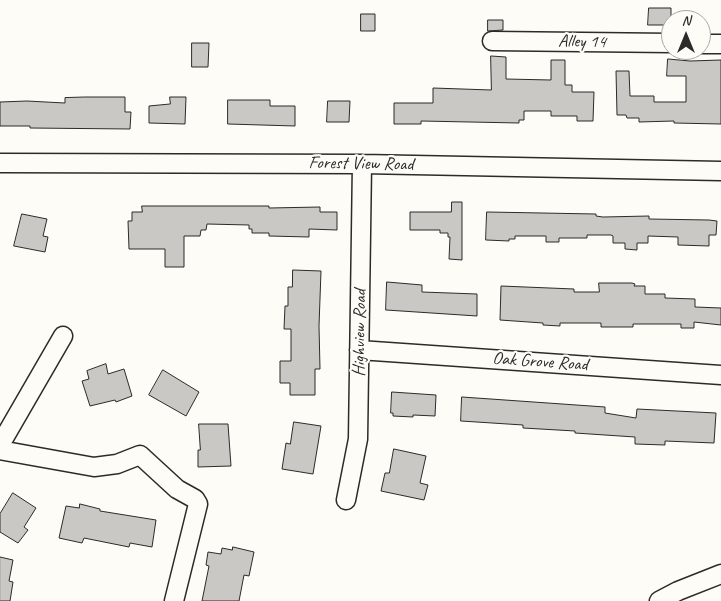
<!DOCTYPE html>
<style>
body{margin:0}
#map{position:relative;width:721px;height:601px;overflow:hidden;background:#fdfcf7;font-family:Caveat,sans-serif}
canvas{display:block}
.north{position:absolute;left:661px;top:10px;width:50px;height:50px;box-sizing:border-box;background:#fdfcf7;border:1px solid #a9a8a5;border-radius:50%;rotate:0deg;font-size:14px;font-weight:700;line-height:20px;text-align:center;color:#2b2b2b}
.north::after{content:'';display:block;margin:auto;width:18px;height:22px;background:#2b2b2b;clip-path:polygon(50% 0,100% 100%,50% 72%,0 100%)}
</style>
<div id="map">
<canvas width="721" height="601"></canvas>
<div class="north">N</div>
</div>
<script>
const ctx = document.querySelector('canvas').getContext('2d');
ctx.lineJoin = 'round';
function fill(path, color) { ctx.fillStyle = color; ctx.fill(path, 'evenodd'); }
function strokePath(path, color, width, dash) { ctx.strokeStyle = color; ctx.lineWidth = width; ctx.lineCap = dash ? 'butt' : 'round'; ctx.setLineDash(dash || []); ctx.stroke(path); }
function drawText(font, color, halo, rows, align = 'center') {
  ctx.font = font + ' Caveat,sans-serif'; ctx.lineWidth = 4.5; ctx.setLineDash([]); ctx.textBaseline = 'middle'; ctx.strokeStyle = halo; ctx.fillStyle = color; for (const [text, x, y, turn = 0] of rows) {
    ctx.save(); ctx.translate(x, y); ctx.rotate((+turn || 0) * Math.PI / 180); ctx.textAlign = isNaN(turn) ? turn : align; if (halo) ctx.strokeText(text, 0, 0); ctx.fillText(text, 0, 0); ctx.restore();
  }
}
const building = new Path2D(`
 M 649,8 L 671,8 L 671,25 L 648,25 Z
 M 361,14 L 375,14 L 375,31 L 361,31 Z
 M 488,20 L 503,20 L 503,30 L 488,31 Z
 M 192,43 L 209,43 L 208,67 L 192,67 Z
 M 491,56 L 506,57 L 506,79 L 551,80 L 551,60 L 565,60 L 565,85 L 572,85 L 572,92 L 594,92 L 593,121 L 577,121 L 577,116 L 551,116 L 551,111 L 524,111 L 524,120 L 519,120 L 519,123 L 421,121 L 421,124 L 394,124 L 394,103 L 433,103 L 433,88 L 491,90 Z
 M 668,59 L 690,61 L 721,60 L 721,124 L 674,123 L 674,121 L 639,122 L 639,118 L 627,118 L 626,115 L 617,115 L 616,71 L 629,71 L 630,96 L 654,96 L 654,102 L 686,102 L 686,76 L 667,76 Z
 M 85,97 L 125,97 L 125,112 L 131,112 L 130,129 L 30,128 L 30,126 L 0,126 L 0,102 L 27,101 L 65,103 L 65,98 Z
 M 170,97 L 186,97 L 185,124 L 149,123 L 149,106 L 170,104 Z
 M 228,100 L 270,100 L 270,106 L 295,106 L 295,126 L 228,124 Z
 M 328,101 L 350,101 L 349,122 L 327,122 Z
 M 452,202 L 462,202 L 462,260 L 449,259 L 450,237 L 448,237 L 448,233 L 440,233 L 440,230 L 410,230 L 410,212 L 451,212 Z
 M 142,206 L 269,206 L 269,208 L 320,207 L 320,212 L 337,212 L 337,230 L 309,229 L 309,237 L 269,236 L 269,233 L 252,233 L 252,229 L 249,229 L 249,225 L 207,224 L 206,230 L 201,230 L 200,236 L 184,236 L 184,267 L 165,267 L 165,249 L 129,249 L 128,221 L 132,221 L 132,212 L 142,212 Z
 M 487,212 L 596,214 L 596,216 L 603,217 L 649,216 L 649,219 L 709,220 L 717,221 L 716,235 L 709,235 L 709,246 L 678,245 L 678,237 L 648,236 L 648,243 L 637,243 L 637,250 L 625,249 L 625,243 L 613,243 L 613,236 L 611,235 L 587,235 L 587,238 L 559,238 L 559,242 L 546,242 L 546,236 L 515,236 L 515,239 L 509,239 L 509,241 L 486,240 Z
 M 22,214 L 47,219 L 43,236 L 48,237 L 45,252 L 14,246 Z
 M 293,270 L 321,271 L 319,326 L 320,369 L 315,369 L 315,395 L 290,395 L 290,383 L 280,383 L 280,361 L 291,361 L 291,329 L 284,329 L 285,306 L 288,306 L 288,287 L 292,287 Z
 M 387,282 L 422,285 L 422,292 L 477,294 L 477,316 L 386,310 Z
 M 599,283 L 632,283 L 635,284 L 634,286 L 645,286 L 645,294 L 665,294 L 665,298 L 695,299 L 695,307 L 721,308 L 721,325 L 694,322 L 694,328 L 681,328 L 681,324 L 633,324 L 633,327 L 601,327 L 601,323 L 560,323 L 560,326 L 543,325 L 543,323 L 500,320 L 501,286 L 574,289 L 574,292 L 599,292 Z
 M 106,364 L 108,374 L 124,369 L 132,396 L 116,402 L 115,400 L 90,406 L 82,381 L 89,379 L 87,371 Z
 M 163,370 L 199,392 L 186,416 L 149,395 Z
 M 392,392 L 436,395 L 435,416 L 413,415 L 413,417 L 393,416 L 393,413 L 391,413 Z
 M 462,397 L 605,407 L 605,413 L 636,418 L 637,409 L 716,413 L 714,443 L 665,441 L 665,445 L 635,444 L 635,437 L 575,433 L 575,431 L 523,428 L 523,425 L 461,421 Z
 M 294,422 L 321,426 L 313,474 L 282,469 L 286,443 L 290,444 Z
 M 199,424 L 228,424 L 231,466 L 198,467 L 198,450 L 200,450 Z
 M 394,449 L 426,456 L 420,483 L 428,485 L 424,500 L 381,491 L 385,473 L 389,473 Z
 M 13,493 L 36,508 L 24,527 L 28,530 L 18,543 L 0,532 L 0,514 Z
 M 80,504 L 100,509 L 100,511 L 156,520 L 152,547 L 130,543 L 129,547 L 84,538 L 82,543 L 59,538 L 66,506 L 79,508 Z
 M 233,547 L 254,552 L 249,576 L 244,575 L 239,601 L 202,601 L 209,566 L 206,565 L 208,552 L 221,554 L 222,548 L 232,550 Z
 M 0,557 L 13,560 L 9,581 L 13,582 L 10,601 L 0,601 Z`);
const minor = new Path2D(`
 M 492,41 L 671,43
 M 701,44 L 721,44
 M 0,163 L 362,164 L 721,171
 M 359,350 L 721,375
 M 0,445 L 63,336
 M 0,450 L 94,467 L 117,464 L 140,455 L 177,489 L 195,499 L 198,504 L 174,601
 M 346,500 L 358,439 L 362,164
 M 659,601 L 678,591 L 721,574`);
const streetNames = [
 ["Alley 14",582,42,1],
 ["Forest View Road",361,164,1],
 ["Highview Road",360,333,-89],
 ["Oak Grove Road",540,362,4]
];
fill(building, '#c9c8c4');
strokePath(building, '#2b2b2b', 1);
strokePath(minor, '#2b2b2b', 21);
strokePath(minor, '#fdfcf7', 18);
drawText('18px', '#2b2b2b', '#fdfcf7', streetNames);
</script>
